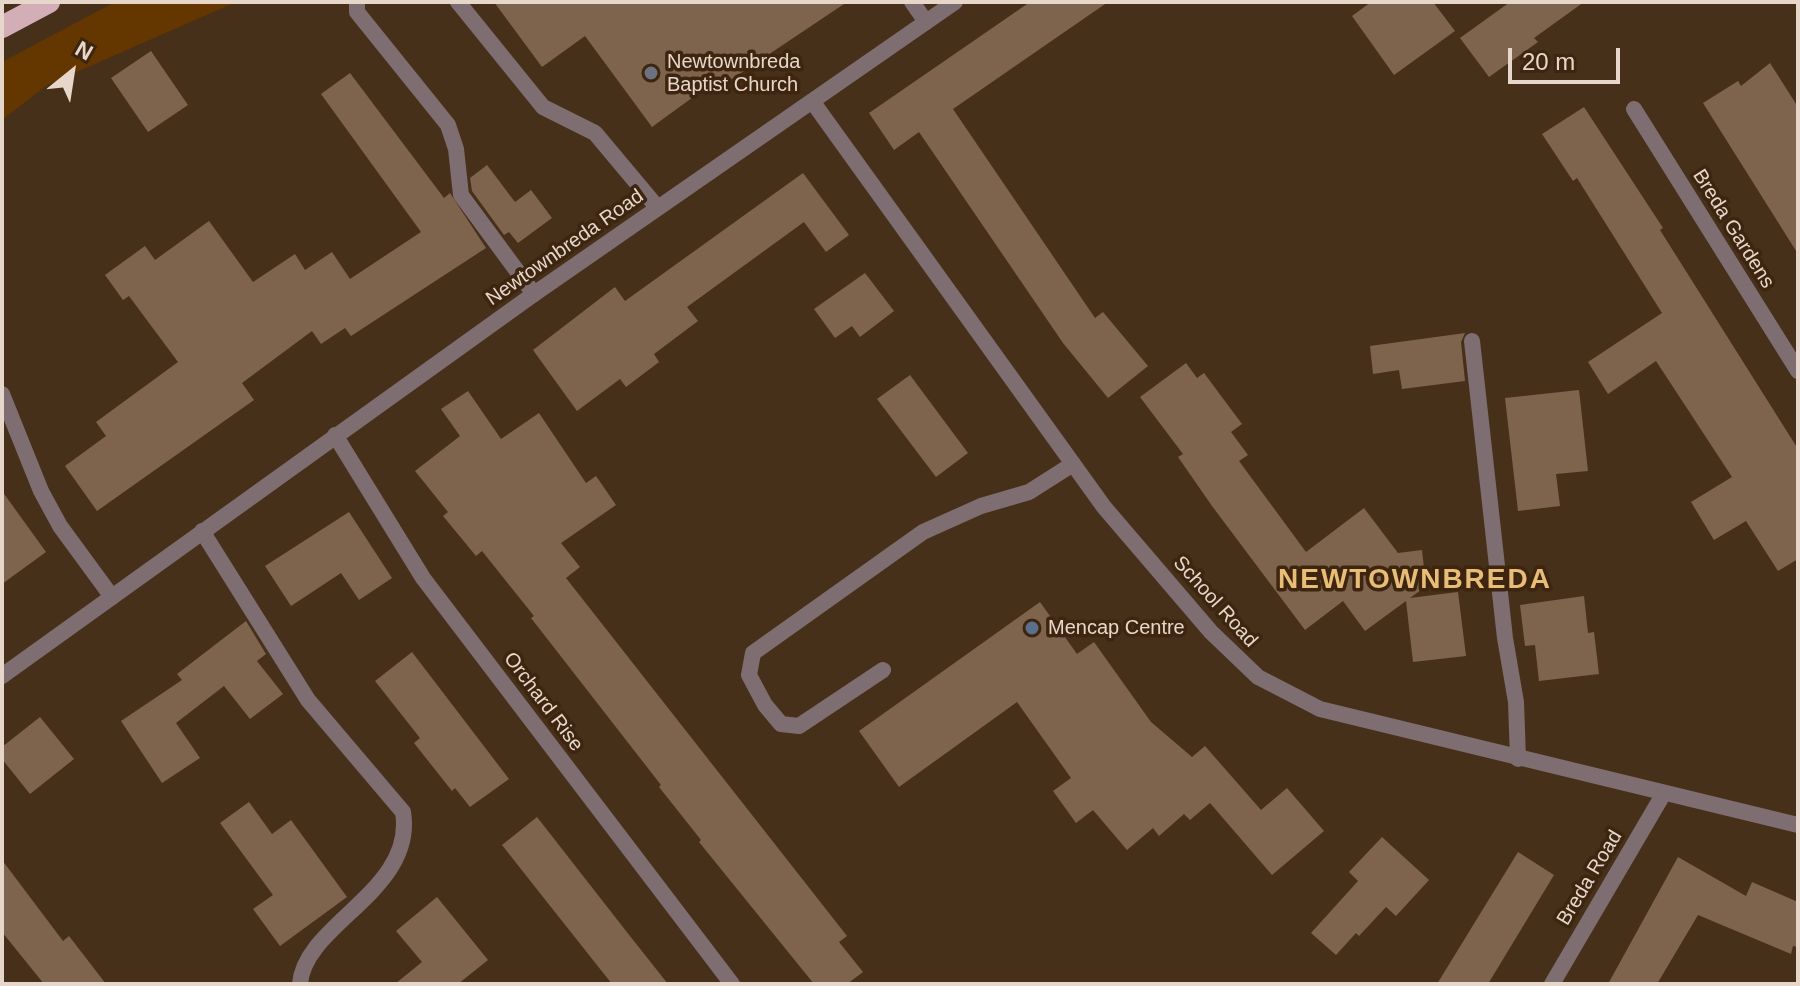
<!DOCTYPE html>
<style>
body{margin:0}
#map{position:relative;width:1800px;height:986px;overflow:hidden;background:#47301a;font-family:Arial,sans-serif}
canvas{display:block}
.frame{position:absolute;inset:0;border:4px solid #e6d7ca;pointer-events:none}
.north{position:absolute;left:32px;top:32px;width:80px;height:80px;-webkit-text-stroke:6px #3d2510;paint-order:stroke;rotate:30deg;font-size:22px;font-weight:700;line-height:32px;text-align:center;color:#e6d7ca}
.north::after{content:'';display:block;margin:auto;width:28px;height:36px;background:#e6d7ca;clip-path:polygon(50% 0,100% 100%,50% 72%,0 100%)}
.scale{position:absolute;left:1508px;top:48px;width:112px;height:36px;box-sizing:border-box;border:4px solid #e6d7ca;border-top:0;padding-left:10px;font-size:24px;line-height:28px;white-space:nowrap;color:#e6d7ca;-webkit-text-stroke:6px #3d2510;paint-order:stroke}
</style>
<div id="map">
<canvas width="1800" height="986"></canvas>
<div class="frame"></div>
<div class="north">N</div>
<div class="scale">20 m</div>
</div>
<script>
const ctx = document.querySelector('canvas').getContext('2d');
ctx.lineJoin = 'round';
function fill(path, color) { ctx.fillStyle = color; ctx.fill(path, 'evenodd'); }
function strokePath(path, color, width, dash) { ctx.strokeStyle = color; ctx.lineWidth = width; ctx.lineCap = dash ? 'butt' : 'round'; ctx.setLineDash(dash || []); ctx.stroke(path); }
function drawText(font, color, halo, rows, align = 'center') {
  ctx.font = font + ' Arial,sans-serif'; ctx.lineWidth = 7; ctx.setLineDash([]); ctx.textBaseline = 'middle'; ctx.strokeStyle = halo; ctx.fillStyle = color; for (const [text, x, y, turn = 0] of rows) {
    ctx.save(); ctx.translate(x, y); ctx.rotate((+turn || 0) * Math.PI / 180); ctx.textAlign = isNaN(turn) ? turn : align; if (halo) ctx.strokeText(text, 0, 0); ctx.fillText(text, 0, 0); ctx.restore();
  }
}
const green = new Path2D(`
 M 115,2 L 236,2 L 47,85 L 2,120 L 2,62 Z`);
const building = new Path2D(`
 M 494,2 L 847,2 L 726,83 L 722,76 L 652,127 L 585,36 L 542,67 Z
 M 1030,2 L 1108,2 L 953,109 L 1095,318 L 1103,312 L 1148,366 L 1108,398 L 1063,343 L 919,132 L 894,150 L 869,113 Z
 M 1371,2 L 1433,2 L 1455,31 L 1394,75 L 1352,16 Z
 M 1510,2 L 1584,2 L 1534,38 L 1538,42 L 1489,77 L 1460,38 Z
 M 151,51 L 188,105 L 148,132 L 111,78 Z
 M 1770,63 L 1798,107 L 1798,254 L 1703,103 L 1738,81 L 1741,86 Z
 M 350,73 L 444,198 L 450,193 L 486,248 L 351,336 L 345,328 L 321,344 L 312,331 L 242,383 L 254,400 L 97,511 L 65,466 L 106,436 L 96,422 L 178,362 L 129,296 L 123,300 L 105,275 L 145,246 L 155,260 L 209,221 L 253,282 L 295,254 L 305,270 L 332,252 L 350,279 L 421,232 L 321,94 Z
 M 1584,107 L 1663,228 L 1660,230 L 1798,449 L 1798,559 L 1778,571 L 1746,521 L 1714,540 L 1691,502 L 1732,477 L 1656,361 L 1608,394 L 1588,362 L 1662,313 L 1577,178 L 1573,181 L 1542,134 Z
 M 487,165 L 515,202 L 531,190 L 552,218 L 518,243 L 509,232 L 504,235 L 472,191 L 470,178 Z
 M 803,173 L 849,235 L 826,252 L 804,222 L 687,307 L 698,321 L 654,354 L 659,362 L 626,387 L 620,379 L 577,411 L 533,350 L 615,287 L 625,301 Z
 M 865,273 L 894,311 L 860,337 L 852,326 L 835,338 L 814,309 Z
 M 1465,333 L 1461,342 L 1465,381 L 1402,389 L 1399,370 L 1373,374 L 1370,346 Z
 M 1186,363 L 1197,378 L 1204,373 L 1242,424 L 1231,432 L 1248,455 L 1239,461 L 1306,552 L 1364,508 L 1398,553 L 1422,550 L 1426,586 L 1410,598 L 1458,592 L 1466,656 L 1413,662 L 1406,601 L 1365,631 L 1343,601 L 1305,630 L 1212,506 L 1178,457 L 1183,454 L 1140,397 Z
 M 910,375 L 968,453 L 936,477 L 877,399 Z
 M 1579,390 L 1588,471 L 1556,474 L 1560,506 L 1518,511 L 1505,398 Z
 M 468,391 L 501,439 L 539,413 L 586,483 L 596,476 L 616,505 L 561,543 L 580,567 L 566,578 L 847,936 L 839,942 L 863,972 L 847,984 L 814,984 L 699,842 L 701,840 L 659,787 L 661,785 L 531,618 L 534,616 L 482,551 L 476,556 L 443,516 L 448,512 L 415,471 L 460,436 L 441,409 Z
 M 2,491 L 46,552 L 2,584 Z
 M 349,512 L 392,578 L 359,600 L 341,573 L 291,606 L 265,566 Z
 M 1584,596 L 1588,633 L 1594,632 L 1599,674 L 1539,681 L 1535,645 L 1525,646 L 1520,605 Z
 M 1040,602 L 1077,654 L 1094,642 L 1151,722 L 1192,757 L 1205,746 L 1261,810 L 1287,788 L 1324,831 L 1272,875 L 1210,803 L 1190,820 L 1184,814 L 1159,836 L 1153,828 L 1127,850 L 1093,810 L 1076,823 L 1053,791 L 1071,778 L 1017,702 L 899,787 L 859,731 Z
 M 246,621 L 266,654 L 257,661 L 283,694 L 250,719 L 224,686 L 176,723 L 200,758 L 162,783 L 121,721 L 182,680 L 177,674 Z
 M 412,652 L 509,779 L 470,807 L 455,788 L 452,791 L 414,743 L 420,738 L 375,681 Z
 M 40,717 L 74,759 L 30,794 L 2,759 L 2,747 Z
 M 249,802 L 272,834 L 291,820 L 347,897 L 280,946 L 253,909 L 273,895 L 220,823 Z
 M 537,817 L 626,931 L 668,984 L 612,984 L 543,897 L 502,845 Z
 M 1382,837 L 1429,880 L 1396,916 L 1386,907 L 1359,936 L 1356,933 L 1336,955 L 1311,933 L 1358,881 L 1349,872 Z
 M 1518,852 L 1554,875 L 1488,984 L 1437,984 Z
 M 1678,857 L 1746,896 L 1752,882 L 1798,902 L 1798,947 L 1793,946 L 1791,954 L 1698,915 L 1657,984 L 1608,984 Z
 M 2,860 L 63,941 L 69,936 L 106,984 L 44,984 L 2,932 Z
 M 437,897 L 488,960 L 458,984 L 395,984 L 422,962 L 396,931 Z`);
const service = new Path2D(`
 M 357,2 L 357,12 L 448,125 L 456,149 L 461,195 L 534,294
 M 458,2 L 543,107 L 595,133 L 657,207
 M 1472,341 L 1505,638 L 1516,702 L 1518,759
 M 883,670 L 799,726 L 781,724 L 765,705 L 749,675 L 753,653 L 923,532 L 981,506 L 1029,492 L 1073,464`);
const minor = new Path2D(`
 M 912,2 L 926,22
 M 1634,109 L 1798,371
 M 2,394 L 41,491 L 60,526 L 112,597
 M 335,435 L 423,578 L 732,984
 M 202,531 L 308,700 L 403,812 C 416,891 304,924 300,984
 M 1552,984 L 1664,793`);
const tertiary = new Path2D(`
 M 812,101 L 1104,507 L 1211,632 L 1258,677 L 1320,709 L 1798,825
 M 2,676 L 534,294 L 955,2`);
const trunk = new Path2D(`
 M 2,27 L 49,2`);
const markers = [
 [651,73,8,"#6b7280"],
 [1032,628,8,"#5c6f8a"]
];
const poiNames = [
 ["Newtownbreda",667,62],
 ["Baptist Church",667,85],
 ["Mencap Centre",1048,628]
];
const streetNames = [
 ["Breda Gardens",1733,229,58],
 ["Newtownbreda Road",565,248,-35],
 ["School Road",1215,602,48],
 ["Orchard Rise",543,702,53],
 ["Breda Road",1590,878,-59]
];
const districtNames = [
 ["NEWTOWNBREDA",1415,580]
];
fill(green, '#643600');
fill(building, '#7e644d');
strokePath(service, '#7e6d71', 16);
strokePath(minor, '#7e6d71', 16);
strokePath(tertiary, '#7e6d71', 16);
strokePath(trunk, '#d3aeb6', 22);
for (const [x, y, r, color] of markers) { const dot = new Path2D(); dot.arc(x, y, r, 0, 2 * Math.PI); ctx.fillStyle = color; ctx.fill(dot); strokePath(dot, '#3d2510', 3); }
drawText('20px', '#e6d7ca', '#3d2510', poiNames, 'left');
drawText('20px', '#e6d7ca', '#3d2510', streetNames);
ctx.letterSpacing = '2px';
drawText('bold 28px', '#e7bd77', '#3d2510', districtNames);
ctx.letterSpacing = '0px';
</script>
